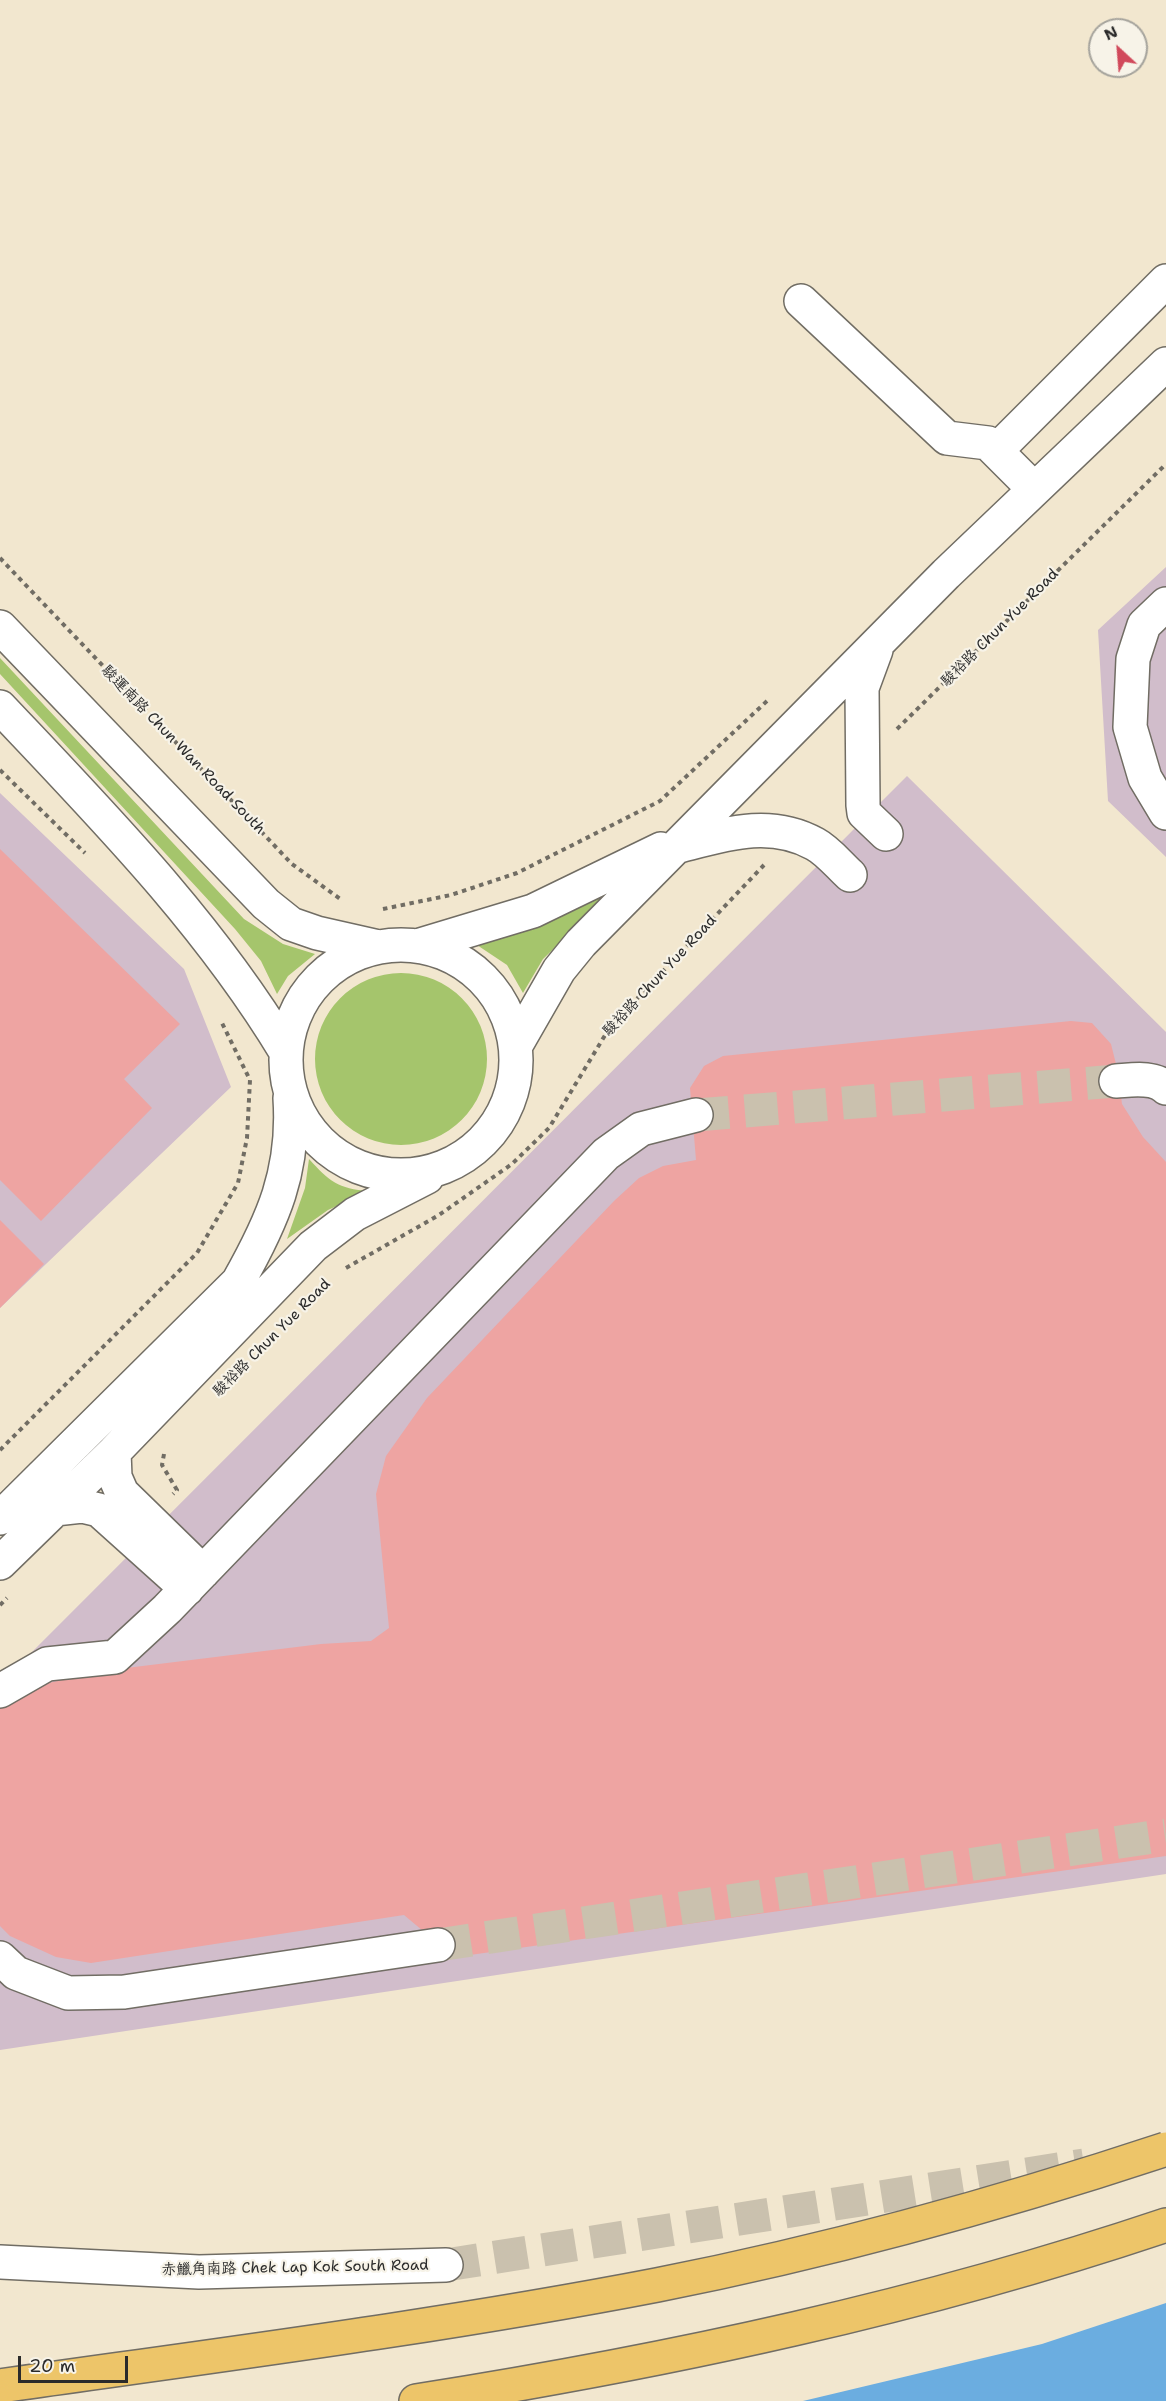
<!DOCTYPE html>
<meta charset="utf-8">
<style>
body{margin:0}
#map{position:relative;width:1166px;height:2401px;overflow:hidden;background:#f2e7cf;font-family:"Shantell Sans",sans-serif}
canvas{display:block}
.north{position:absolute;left:1088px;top:18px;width:60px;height:60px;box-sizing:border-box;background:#f7f3e8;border:2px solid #a5a39c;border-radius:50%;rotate:334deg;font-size:16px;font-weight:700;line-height:24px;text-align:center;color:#2b2b2b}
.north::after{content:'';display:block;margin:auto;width:21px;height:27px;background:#d1495b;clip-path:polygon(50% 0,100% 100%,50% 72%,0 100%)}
.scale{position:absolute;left:18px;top:2356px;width:110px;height:27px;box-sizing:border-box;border:3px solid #2b2b2b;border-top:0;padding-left:8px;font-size:18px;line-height:21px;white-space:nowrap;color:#2b2b2b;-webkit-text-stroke:4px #f7f3e8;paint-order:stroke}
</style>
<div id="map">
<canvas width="1166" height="2401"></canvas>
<div class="north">N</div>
<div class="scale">20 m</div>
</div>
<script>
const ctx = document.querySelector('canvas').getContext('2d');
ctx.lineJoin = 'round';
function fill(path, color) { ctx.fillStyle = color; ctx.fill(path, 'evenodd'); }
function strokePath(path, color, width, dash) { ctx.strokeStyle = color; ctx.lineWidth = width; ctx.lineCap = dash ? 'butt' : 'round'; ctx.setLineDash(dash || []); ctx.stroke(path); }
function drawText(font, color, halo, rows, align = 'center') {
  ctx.font = font + ' "Shantell Sans","LXGW WenKai TC",sans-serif'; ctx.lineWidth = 4.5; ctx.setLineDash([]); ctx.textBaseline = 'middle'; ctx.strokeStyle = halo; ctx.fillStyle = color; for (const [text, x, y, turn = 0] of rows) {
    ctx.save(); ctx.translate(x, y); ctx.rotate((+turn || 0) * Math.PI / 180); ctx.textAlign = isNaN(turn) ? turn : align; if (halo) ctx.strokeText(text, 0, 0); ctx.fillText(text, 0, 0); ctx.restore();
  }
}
const industrial = new Path2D(`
 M 1166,567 L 1166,857 L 1108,801 L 1098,630 Z
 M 907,776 L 1166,1032 L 1166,1874 L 0,2050 L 0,1684 Z
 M 0,793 L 184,969 L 231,1087 L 0,1308 Z`);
const green = new Path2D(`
 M 0,658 L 244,919 L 283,944 L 315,954 L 288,976 L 277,994 L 261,961 L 235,929 L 0,674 Z
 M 620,885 L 543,959 L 523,993 L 507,965 L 477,945 C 531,929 573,913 620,885 Z
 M315 1059a86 86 0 1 1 172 0a86 86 0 1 1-172 0Z
 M 309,1159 C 329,1181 338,1189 369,1191 L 328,1210 L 287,1239 L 305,1188 Z`);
const water = new Path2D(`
 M 1166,2290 L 1166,2401 L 363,2401 Z`);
const pier = new Path2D(`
 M 1166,2287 L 1166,2303 L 1042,2344 L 803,2401 L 360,2401 L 362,2398 L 705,2345 Z`);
const building = new Path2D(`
 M 0,849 L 180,1024 L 124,1079 L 152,1108 L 41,1221 L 0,1180 Z
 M 1071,1021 L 1092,1023 L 1111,1044 L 1118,1072 L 1122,1104 L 1143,1137 L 1166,1162 L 1166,1856 L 470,1955 L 447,1951 L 404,1915 L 91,1963 L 56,1957 L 10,1936 L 0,1926 L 0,1707 L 22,1689 L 75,1677 L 110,1670 L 321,1644 L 371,1641 L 389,1628 L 376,1494 L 386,1456 L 427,1398 L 614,1201 L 639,1178 L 663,1166 L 696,1160 L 690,1088 L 704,1066 L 723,1056 Z
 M 0,1220 L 44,1264 L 0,1308 Z`);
const minorTunnel = new Path2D(`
 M 696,1115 L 1116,1081
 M 438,1945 L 1166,1835
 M 446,2265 L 1084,2165`);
const path = new Path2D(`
 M 0,558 L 292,864 L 343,901
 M 897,729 L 1166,464
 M 0,770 L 85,853
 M 383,909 L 451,895 L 517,873 L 660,801 L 767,701
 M 346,1268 L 439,1215 L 512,1164 L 549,1128 L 610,1027 L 764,865
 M 0,1450 L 197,1253 L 238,1183 L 247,1138 L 250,1080 L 221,1021
 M 164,1454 L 162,1465 L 177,1490 L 173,1494
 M 0,1605 L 7,1598`);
const minor = new Path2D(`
 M 801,301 L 947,438 L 988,443 L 1034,489
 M 996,451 L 1166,281
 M 1166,604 L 1144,625 L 1133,659 L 1130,727 L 1145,778 L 1166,813
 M 0,627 L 266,904 L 291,924 L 317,933 L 379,947
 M 876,650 L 862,688 L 863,805 L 864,813 L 886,834
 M 0,707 C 103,816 209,924 286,1052
 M 679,846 C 725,834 770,819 815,844 C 828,851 839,865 850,875
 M286 1060a115 115 0 1 1 230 0a115 115 0 1 1-230 0Z
 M 417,946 L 533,911 L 661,849
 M 516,1045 L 559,970 L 581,943 L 946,574 L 1166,364
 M 1116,1081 C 1132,1080 1154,1076 1166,1088
 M 114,1452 L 115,1477 L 122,1493 L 203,1572
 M 55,1509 L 82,1506 L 99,1510 L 187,1589
 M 0,1518 L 238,1282 C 273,1220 295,1171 290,1098
 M 0,1563 L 114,1452 L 313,1246 L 355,1214 L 427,1177
 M 0,1691 L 47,1664 L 115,1657 L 167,1609 L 606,1154 L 641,1129 L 696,1115
 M 0,1958 L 16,1973 L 68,1993 L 124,1992 L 438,1945
 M 0,2262 L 199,2272 L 446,2265`);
const highway = new Path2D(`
 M 416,2401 C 670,2361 922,2307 1166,2225`);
const highwayBridge = new Path2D(`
 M 0,2386 C 219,2355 439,2327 657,2285 C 829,2251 1000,2204 1166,2149`);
const streetNames = [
 ["駿裕路 Chun Yue Road",1000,628,-45],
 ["駿運南路 Chun Wan Road South",183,750,46],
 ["駿裕路 Chun Yue Road",660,976,-47],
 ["駿裕路 Chun Yue Road",272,1338,-45],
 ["赤鱲角南路 Chek Lap Kok South Road",295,2268,-1]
];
fill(industrial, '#d1bdcb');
fill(green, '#a5c56c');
fill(water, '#6bade0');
fill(pier, '#f2e7cf');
fill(building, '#eea4a2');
strokePath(minorTunnel, '#cac1ae', 33, [33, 16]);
strokePath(minor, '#716d64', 36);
strokePath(highway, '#716d64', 36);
strokePath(path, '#716d64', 4, [4.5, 4.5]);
strokePath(minor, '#fff', 33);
strokePath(highway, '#edc569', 33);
strokePath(highwayBridge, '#716d64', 36, []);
strokePath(highwayBridge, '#edc569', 33);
drawText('15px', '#2b2b2b', '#f7f3e8', streetNames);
</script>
